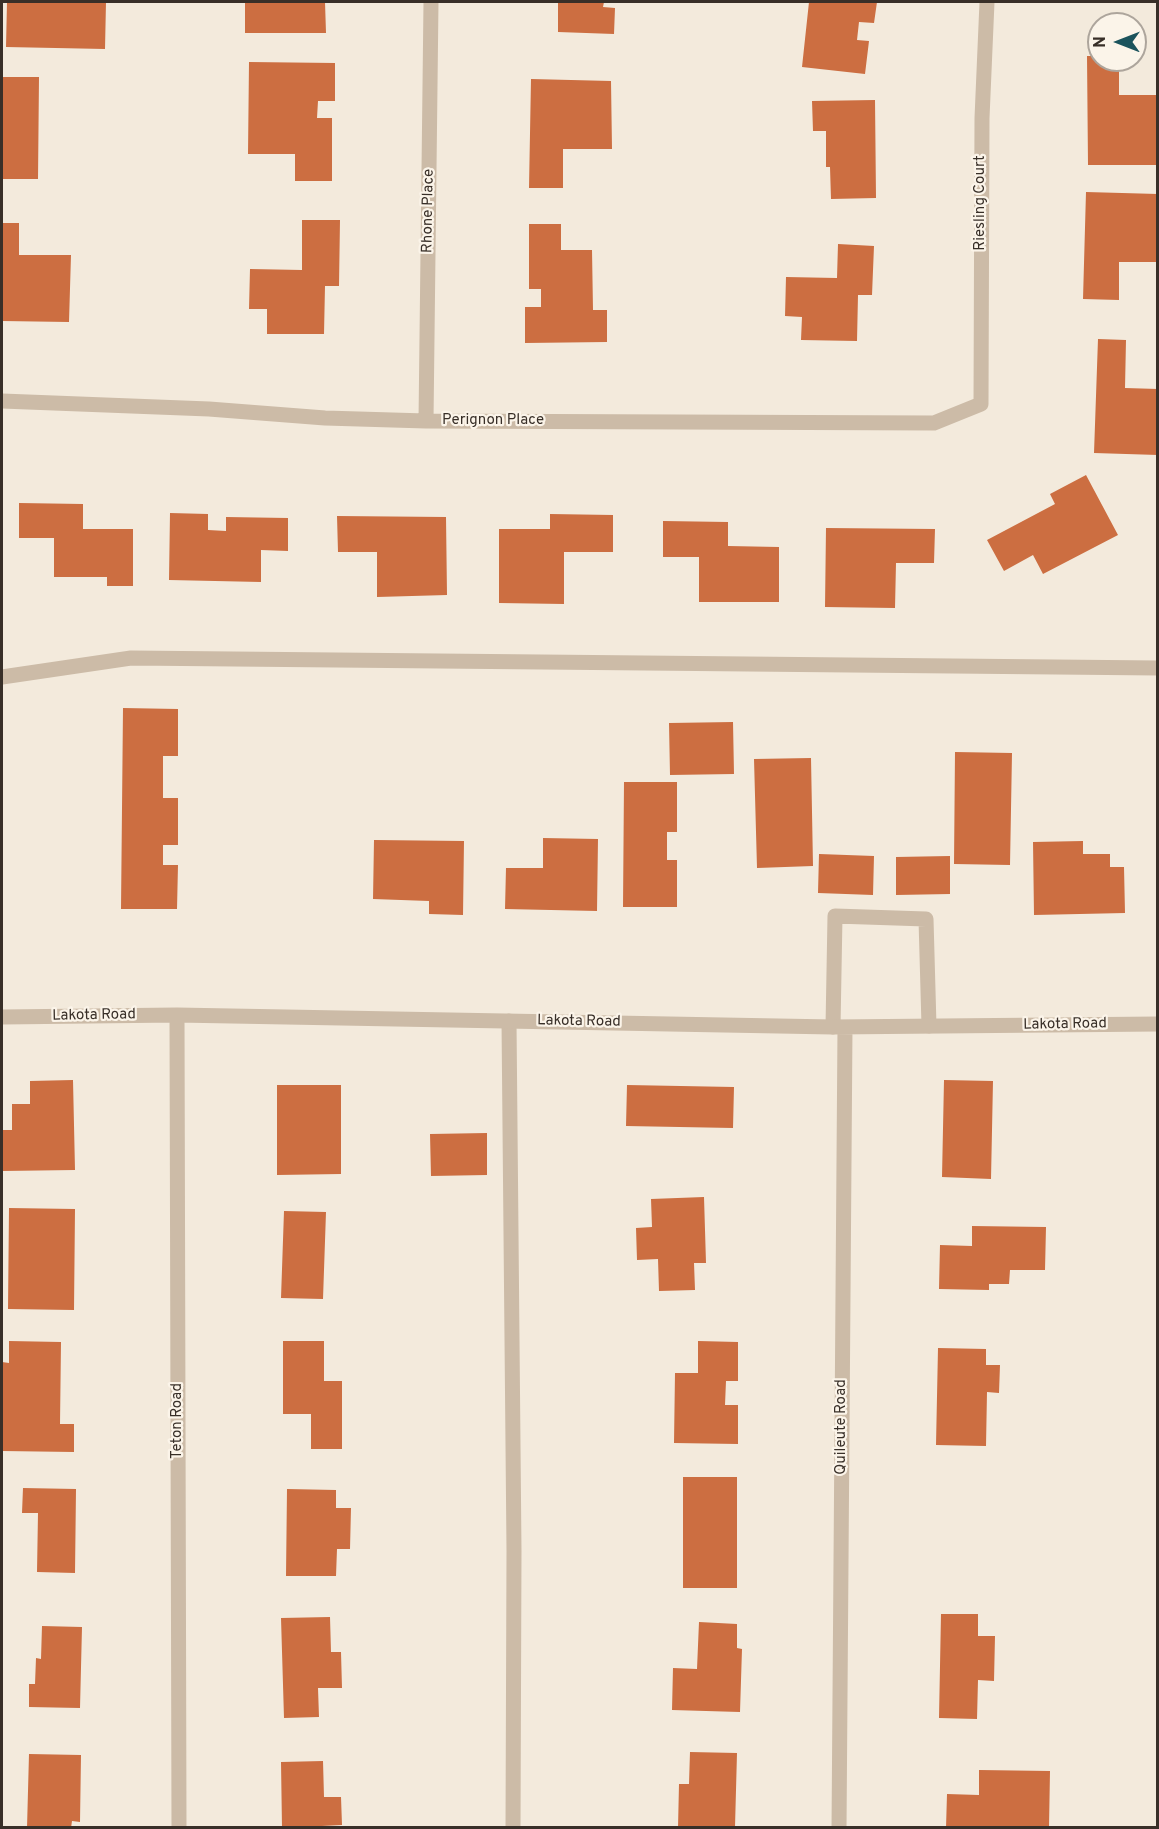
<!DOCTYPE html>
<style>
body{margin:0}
#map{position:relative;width:1159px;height:1829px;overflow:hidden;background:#f3eadc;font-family:Overpass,sans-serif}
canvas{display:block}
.frame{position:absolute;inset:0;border:3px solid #382f28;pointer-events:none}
.north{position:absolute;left:1087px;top:12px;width:60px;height:60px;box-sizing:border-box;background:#fbf4e9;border:2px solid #ada59c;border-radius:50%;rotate:270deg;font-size:16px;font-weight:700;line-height:24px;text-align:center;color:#382f28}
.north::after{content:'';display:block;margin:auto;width:21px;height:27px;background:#1b535c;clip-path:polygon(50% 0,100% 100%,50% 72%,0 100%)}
</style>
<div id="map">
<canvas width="1159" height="1829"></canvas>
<div class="frame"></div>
<div class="north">N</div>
</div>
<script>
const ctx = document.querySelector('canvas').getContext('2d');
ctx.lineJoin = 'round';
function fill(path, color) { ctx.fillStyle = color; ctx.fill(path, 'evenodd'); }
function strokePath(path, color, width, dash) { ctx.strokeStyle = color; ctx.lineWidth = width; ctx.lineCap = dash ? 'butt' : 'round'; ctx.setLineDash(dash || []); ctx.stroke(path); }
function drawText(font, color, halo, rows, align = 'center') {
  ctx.font = font + ' Overpass,sans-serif'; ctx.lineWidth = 4.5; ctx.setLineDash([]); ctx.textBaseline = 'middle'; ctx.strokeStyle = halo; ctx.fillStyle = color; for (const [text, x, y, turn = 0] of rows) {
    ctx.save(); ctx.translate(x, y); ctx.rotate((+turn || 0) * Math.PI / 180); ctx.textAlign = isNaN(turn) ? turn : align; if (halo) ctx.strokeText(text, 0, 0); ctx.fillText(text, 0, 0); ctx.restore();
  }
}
const building = new Path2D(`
 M 7,2 L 106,2 L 105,49 L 6,47 Z
 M 245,2 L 325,2 L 326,33 L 245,33 Z
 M 558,2 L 604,2 L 603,7 L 615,8 L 614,34 L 558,32 Z
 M 809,2 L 877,2 L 874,23 L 859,22 L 857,40 L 869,41 L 865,74 L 802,67 Z
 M 1087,56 L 1099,56 L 1099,60 L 1119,60 L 1119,95 L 1158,95 L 1158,165 L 1088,165 Z
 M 249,62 L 335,63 L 335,101 L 318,101 L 317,118 L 332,118 L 332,181 L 295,181 L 295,154 L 248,154 Z
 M 2,77 L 39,77 L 38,179 L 2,179 Z
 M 531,79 L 611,81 L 612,149 L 563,149 L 563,188 L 529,188 Z
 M 875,100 L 876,198 L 831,199 L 830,167 L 826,167 L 826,131 L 813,131 L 812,101 Z
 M 1086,192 L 1158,194 L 1158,262 L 1119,262 L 1119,300 L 1083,299 Z
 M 302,220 L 340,220 L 339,286 L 325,286 L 324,334 L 267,334 L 267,309 L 249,309 L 250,269 L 302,270 Z
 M 2,223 L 19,223 L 19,255 L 71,255 L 69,322 L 2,321 Z
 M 529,224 L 561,224 L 561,250 L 592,250 L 593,310 L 607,310 L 607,342 L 525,343 L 525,307 L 541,307 L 541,289 L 529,289 Z
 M 838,244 L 874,246 L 872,295 L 858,295 L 857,341 L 801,340 L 802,317 L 785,316 L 786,277 L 837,278 Z
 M 1098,339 L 1126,340 L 1125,388 L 1158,389 L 1158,455 L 1094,453 Z
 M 1086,475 L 1118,535 L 1043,574 L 1033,555 L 1004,571 L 987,540 L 1055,504 L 1050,494 Z
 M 19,503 L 83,504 L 83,529 L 133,529 L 133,586 L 107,586 L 107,577 L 54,577 L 54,538 L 19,538 Z
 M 170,513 L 208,514 L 208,530 L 226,531 L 226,517 L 288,518 L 288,551 L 261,550 L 261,582 L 169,580 Z
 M 550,514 L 613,515 L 613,552 L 564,552 L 564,604 L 499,603 L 499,529 L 550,529 Z
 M 337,516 L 446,517 L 447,595 L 377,597 L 377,552 L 338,552 Z
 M 663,521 L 728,522 L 728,546 L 779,547 L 779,602 L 699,602 L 699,557 L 663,557 Z
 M 826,528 L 935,529 L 934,563 L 896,563 L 895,608 L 825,607 Z
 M 123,708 L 178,709 L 178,756 L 163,756 L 163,798 L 178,798 L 178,845 L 163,845 L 163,865 L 178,865 L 177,909 L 121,909 Z
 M 733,722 L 734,774 L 670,775 L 669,723 Z
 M 955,752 L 1012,753 L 1010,865 L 954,864 Z
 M 811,758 L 813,866 L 757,868 L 754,759 Z
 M 624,782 L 677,782 L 677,832 L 667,832 L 667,860 L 677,860 L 677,907 L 623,907 Z
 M 543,838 L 598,839 L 597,911 L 505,909 L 506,868 L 543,868 Z
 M 374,840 L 464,841 L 463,915 L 429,914 L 429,901 L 373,899 Z
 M 1083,841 L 1083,854 L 1110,854 L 1110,867 L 1124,867 L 1125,913 L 1034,915 L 1033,842 Z
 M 819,854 L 874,856 L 873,895 L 818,893 Z
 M 950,856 L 950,894 L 896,895 L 896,857 Z
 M 73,1080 L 75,1170 L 2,1171 L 2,1130 L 12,1130 L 12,1104 L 30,1104 L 30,1081 Z
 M 944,1080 L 993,1081 L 991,1179 L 942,1177 Z
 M 277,1085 L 341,1085 L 341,1174 L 277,1175 Z
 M 627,1085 L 734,1087 L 733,1128 L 626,1126 Z
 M 487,1133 L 487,1175 L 431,1176 L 430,1134 Z
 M 704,1197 L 706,1263 L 694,1263 L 695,1290 L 659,1291 L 658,1259 L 637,1260 L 636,1228 L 652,1227 L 651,1199 Z
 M 9,1208 L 75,1209 L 74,1310 L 8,1309 Z
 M 284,1211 L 326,1212 L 323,1299 L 281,1298 Z
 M 972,1226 L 1046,1227 L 1045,1270 L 1010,1270 L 1009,1284 L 989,1284 L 989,1290 L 939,1289 L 940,1245 L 972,1246 Z
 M 9,1341 L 61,1342 L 60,1424 L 74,1424 L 74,1452 L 2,1451 L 2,1362 L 9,1363 Z
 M 283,1341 L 324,1341 L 324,1381 L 342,1381 L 342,1449 L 311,1449 L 311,1414 L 283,1414 Z
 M 698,1341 L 738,1342 L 738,1381 L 726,1381 L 725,1405 L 738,1405 L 738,1444 L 674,1443 L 675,1373 L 698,1373 Z
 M 938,1348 L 986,1349 L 986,1365 L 1000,1365 L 999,1393 L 987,1392 L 986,1446 L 936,1445 Z
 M 683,1477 L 737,1477 L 737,1588 L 683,1588 Z
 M 23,1488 L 76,1489 L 75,1573 L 37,1572 L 38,1513 L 22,1513 Z
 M 287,1489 L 336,1490 L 336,1508 L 351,1508 L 350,1549 L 337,1549 L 336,1576 L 286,1576 Z
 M 941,1614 L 978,1614 L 978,1636 L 995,1636 L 994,1681 L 978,1680 L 977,1719 L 939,1718 Z
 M 330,1617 L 331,1652 L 341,1652 L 342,1688 L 318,1688 L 319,1717 L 284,1718 L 281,1618 Z
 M 699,1622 L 737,1624 L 737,1648 L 742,1649 L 740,1712 L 672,1710 L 673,1668 L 697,1669 Z
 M 42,1626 L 82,1627 L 80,1708 L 29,1707 L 29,1684 L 35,1684 L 36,1658 L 41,1659 Z
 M 690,1752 L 737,1753 L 735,1827 L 678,1828 L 679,1784 L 689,1784 Z
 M 29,1754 L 81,1755 L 80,1822 L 72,1821 L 71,1828 L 27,1828 Z
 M 323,1761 L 324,1797 L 341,1797 L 342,1825 L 282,1828 L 281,1762 Z
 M 979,1770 L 1050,1771 L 1049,1828 L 946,1828 L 947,1794 L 979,1795 Z`);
const lane = new Path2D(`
 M 2,677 L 131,658 L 1158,668
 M 509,1021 L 514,1551 L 513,1828
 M 833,1027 L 835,916 L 926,919 L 929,1026`);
const street = new Path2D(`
 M 2,401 L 209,409 L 325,418 L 426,421 L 934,423 L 981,404 L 982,118 L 987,2
 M 426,421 L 431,2
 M 177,1015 L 179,1828
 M 2,1017 L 177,1015 L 833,1027 L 1158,1024
 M 839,1828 L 845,1027`);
const streetNames = [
 ["Riesling Court",981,203,-90],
 ["Rhone Place",429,211,-89],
 ["Perignon Place",493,421],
 ["Lakota Road",94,1016,-1],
 ["Lakota Road",579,1022,1],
 ["Lakota Road",1065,1025,-1],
 ["Teton Road",178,1421,-90],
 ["Quileute Road",842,1427,-90]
];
fill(building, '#cc6e41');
strokePath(lane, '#ccbba7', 15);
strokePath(street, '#ccbba7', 15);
drawText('15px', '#382f28', '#fbf4e9', streetNames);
</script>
